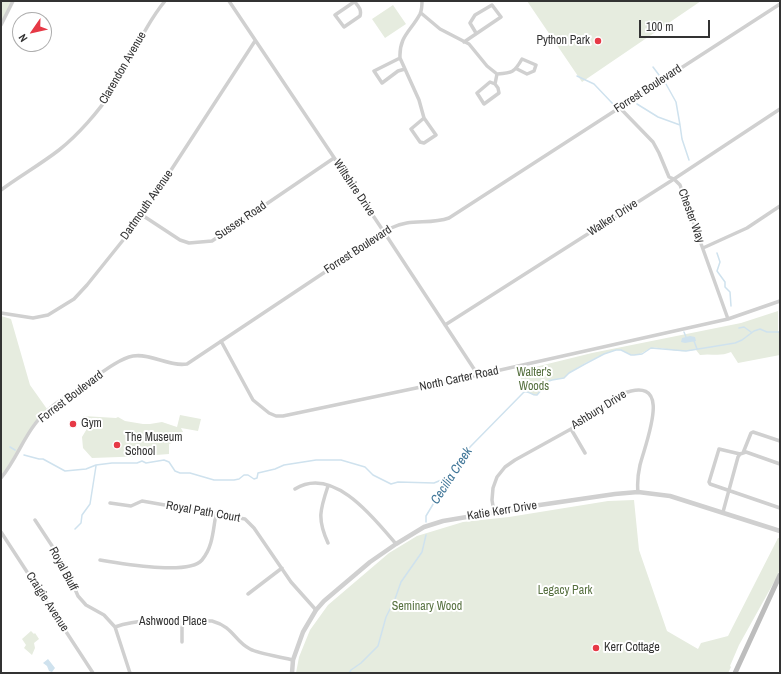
<!DOCTYPE html>
<style>
body{margin:0}
#map{position:relative;width:781px;height:674px;overflow:hidden;background:#fff;font-family:"Archivo Narrow",sans-serif}
canvas{display:block}
.frame{position:absolute;inset:0;border:2px solid #333;pointer-events:none}
.north{position:absolute;left:12px;top:12px;width:40px;height:40px;box-sizing:border-box;background:#fff;border:1px solid #adadad;border-radius:50%;rotate:236deg;font-size:11px;font-weight:700;line-height:16px;text-align:center;color:#333}
.north::after{content:'';display:block;margin:auto;width:14px;height:18px;background:#e63946;clip-path:polygon(50% 0,100% 100%,50% 72%,0 100%)}
.scale{position:absolute;left:639px;top:20px;width:71px;height:18px;box-sizing:border-box;border:2px solid #333;border-top:0;padding-left:5px;font-size:12px;line-height:14px;white-space:nowrap;color:#333;-webkit-text-stroke:3px #fff;paint-order:stroke}
</style>
<div id="map">
<canvas width="781" height="674"></canvas>
<div class="frame"></div>
<div class="north">N</div>
<div class="scale">100 m</div>
</div>
<script>
const ctx = document.querySelector('canvas').getContext('2d');
ctx.lineJoin = 'round';
function fill(path, color) { ctx.fillStyle = color; ctx.fill(path, 'evenodd'); }
function strokePath(path, color, width, dash) { ctx.strokeStyle = color; ctx.lineWidth = width; ctx.lineCap = dash ? 'butt' : 'round'; ctx.setLineDash(dash || []); ctx.stroke(path); }
function drawText(font, color, halo, rows, align = 'center') {
  ctx.font = font + ' "Archivo Narrow",sans-serif'; ctx.lineWidth = 4; ctx.setLineDash([]); ctx.textBaseline = 'middle'; ctx.strokeStyle = halo; ctx.fillStyle = color; for (const [text, x, y, turn = 0] of rows) {
    ctx.save(); ctx.translate(x, y); ctx.rotate((+turn || 0) * Math.PI / 180); ctx.textAlign = isNaN(turn) ? turn : align; if (halo) ctx.strokeText(text, 0, 0); ctx.fillText(text, 0, 0); ctx.restore();
  }
}
const green = new Path2D(`
 M 1,1 L 14,1 L 1,26 Z
 M 527,1 L 701,1 L 582,82 Z
 M 393,5 L 406,24 L 385,38 L 372,19 Z
 M 778,311 L 778,332 L 780,332 L 780,355 L 738,363 L 731,352 C 720,357 711,353 700,355 L 696,350 C 691,350 686,352 680,351 C 671,351 662,347 653,348 C 645,349 642,356 633,355 C 627,355 625,350 619,350 C 607,350 572,369 564,378 L 557,379 L 549,381 L 537,395 C 532,396 529,390 524,392 L 519,371 L 592,353 L 741,323 Z
 M 1,316 L 11,319 L 30,385 L 47,409 L 39,416 L 1,477 Z
 M 180,415 L 201,419 L 198,431 L 181,428 L 183,432 L 178,433 L 174,442 L 169,444 L 169,454 L 156,455 L 148,454 L 148,456 L 92,458 L 83,448 L 82,437 L 88,427 L 86,421 L 83,423 L 83,416 L 116,418 L 118,417 L 125,421 L 143,424 L 150,424 L 162,422 L 177,427 Z
 M 634,500 L 639,550 L 667,631 L 698,649 L 701,643 L 728,636 L 778,538 L 780,538 L 780,568 L 778,575 L 739,645 L 730,666 L 731,667 L 728,673 L 296,673 L 299,657 L 310,630 L 328,605 L 389,553 L 417,536 L 463,522 L 509,517 L 608,501 Z
 M 31,631 L 34,634 L 35,633 L 39,639 L 34,643 L 35,648 L 32,655 L 24,648 L 26,645 L 22,639 Z`);
const water = new Path2D(`
 M 690,336 L 695,337 L 696,341 L 685,343 L 681,342 L 682,338 Z
 M 48,659 L 55,668 L 52,672 L 49,671 L 47,666 L 43,663 Z`);
const stream = new Path2D(`
 M 653,67 L 659,75
 M 577,76 L 594,84 L 613,104
 M 666,84 L 676,102 L 680,125
 M 637,104 L 658,117 L 680,125 L 682,139 L 689,160
 M 717,253 L 720,262 L 717,271 L 725,282 L 725,287 L 730,292 L 731,306
 M 739,328 L 744,327 L 751,332
 M 684,332 L 686,337
 M 694,341 L 697,349
 M 10,447 L 15,450
 M 24,455 L 39,459 L 43,459 L 65,471 L 86,469 L 96,465 L 112,463 L 137,463 L 142,461 L 146,463 L 164,460 L 169,462 L 175,471 L 180,473 L 190,473 L 214,480 L 234,480 L 239,479 L 244,475 L 248,475 L 254,479 L 257,478 L 258,473 L 275,469 L 284,465 L 316,460 L 341,460 L 365,467 L 373,475 L 391,484 L 398,482 L 434,483 L 456,474
 M 426,522 L 426,516 L 435,501 L 440,498 L 446,483 L 456,474 L 470,447 L 524,392 C 529,390 532,396 537,395 L 549,381 L 552,380 L 564,378 L 569,373 L 585,364 L 604,354 L 616,350 L 621,350 L 631,355 L 634,355 L 642,354 L 651,348 L 686,351 L 735,343 L 742,340 L 754,331 L 760,329 L 767,332 L 780,332
 M 75,529 L 81,523 L 82,515 L 90,504 L 96,466
 M 349,673 L 351,670 L 361,663 L 378,646 L 386,617 L 395,599 L 401,582 L 422,552 L 426,535`);
const minor = new Path2D(`
 M 229,1 L 384,232 L 478,375
 M 354,1 C 358,6 362,9 360,16 L 344,27 L 335,15 L 354,2
 M 422,1 C 422,5 422,10 420,14 C 411,31 399,36 400,58 L 419,100 L 424,118 L 436,135 L 424,143 L 420,142 L 411,129 L 424,118
 M 421,13 L 440,29 L 469,44 L 487,66 L 497,74 L 495,84 L 498,88 L 499,93 L 484,104 L 477,93 L 490,82 L 495,84
 M 1,25 L 13,1
 M 464,42 L 501,17 L 492,5 L 475,15 L 470,23 L 476,33
 M 400,58 L 374,71 L 382,83 L 398,71 L 405,69
 M 497,74 C 512,73 514,73 522,59 L 536,65 L 534,71 L 527,74 L 517,69
 M 620,108 L 653,142 L 659,153 L 669,177 L 674,179 L 680,185 L 728,319
 M 1,190 C 20,176 41,164 59,150 C 78,135 99,111 112,91 C 131,61 143,28 165,1
 M 142,215 L 180,240 L 189,243 L 212,241 L 334,158
 M 703,248 L 747,228 L 780,206
 M 1,313 L 33,318 L 48,315 L 74,299 L 87,285 L 136,224 L 255,41
 M 445,325 L 674,179 L 780,109
 M 221,341 L 253,400 L 269,413 L 276,416 L 283,416 L 478,375 L 728,319 L 780,301
 M 571,429 L 585,453
 M 743,453 L 751,433 L 753,432 L 780,441
 M 740,454 L 719,449 L 709,482 L 710,484 L 780,508
 M 1,478 C 15,461 22,441 35,424 C 48,406 70,394 88,382 C 100,374 118,359 133,356 C 151,353 169,367 187,364 L 391,228 C 410,218 429,225 449,218 L 780,4
 M 295,489 C 333,465 374,518 396,544
 M 110,503 L 131,506 L 142,501 L 245,519 L 254,528 L 291,582 L 316,610
 M 494,512 L 492,500 L 493,488 L 497,477 L 505,467 L 515,460 L 571,429 L 622,394 C 675,373 646,441 640,465 C 638,474 637,483 638,492
 M 723,512 L 738,457 L 740,454 L 746,452 L 780,464
 M 35,520 L 64,564 L 78,596 L 86,605 L 104,615 L 115,627 L 130,673
 M 1,532 L 93,673
 M 328,543 C 317,519 320,510 328,486
 M 100,560 C 120,563 188,576 202,560 C 213,547 213,530 216,514
 M 248,594 L 282,568
 M 115,627 C 143,617 182,621 212,621 C 234,627 234,641 250,649 C 259,654 282,657 293,660
 M 182,642 L 182,621`);
const tertiary = new Path2D(`
 M 292,673 L 293,660 L 303,632 L 316,610 L 324,601 L 370,562 L 396,544 L 424,527 L 443,521 L 526,507 L 615,494 L 638,492 L 670,496 L 780,531`);
const secondary = new Path2D(`
 M 735,673 L 780,575`);
const markers = [
 [598,41,4,"#e63946"],
 [73,424,4,"#e63946"],
 [117,445,4,"#e63946"],
 [596,648,4,"#e63946"]
];
const poiNames = [
 ["Python Park",590,41,"right"],
 ["Gym",81,424],
 ["The Museum",125,438],
 ["School",125,452],
 ["Kerr Cottage",604,648]
];
const streetNames = [
 ["Clarendon Avenue",123,68,-60],
 ["Forrest Boulevard",648,89,-33],
 ["Wiltshire Drive",354,188,56],
 ["Dartmouth Avenue",147,205,-55],
 ["Chester Way",691,216,70],
 ["Walker Drive",613,218,-33],
 ["Sussex Road",241,221,-34],
 ["Forrest Boulevard",358,250,-33],
 ["North Carter Road",459,379,-12],
 ["Forrest Boulevard",71,397,-37],
 ["Ashbury Drive",599,410,-32],
 ["Katie Kerr Drive",502,511,-9],
 ["Royal Path Court",203,512,10],
 ["Royal Bluff",63,569,62],
 ["Craigie Avenue",47,602,57],
 ["Ashwood Place",173,622]
];
const parkNames = [
 ["Walter's",534,373],
 ["Woods",534,387],
 ["Legacy Park",565,591],
 ["Seminary Wood",427,607]
];
const waterNames = [
 ["Cecilia Creek",452,476,-57]
];
fill(green, '#e6ecdf');
fill(water, '#cfe2ee');
strokePath(stream, '#cfe2ee', 1.5);
strokePath(minor, '#d0d0d0', 3.5);
strokePath(tertiary, '#d0d0d0', 4.5);
strokePath(secondary, '#bdbdbd', 5);
for (const [x, y, r, color] of markers) { const dot = new Path2D(); dot.arc(x, y, r, 0, 2 * Math.PI); ctx.fillStyle = color; ctx.fill(dot); strokePath(dot, '#fff', 1.5); }
drawText('12px', '#333', '#fff', poiNames, 'left');
drawText('12px', '#333', '#fff', streetNames);
drawText('12px', '#56703f', '#fff', parkNames);
drawText('italic 13px', '#3f7597', '#fff', waterNames);
</script>
